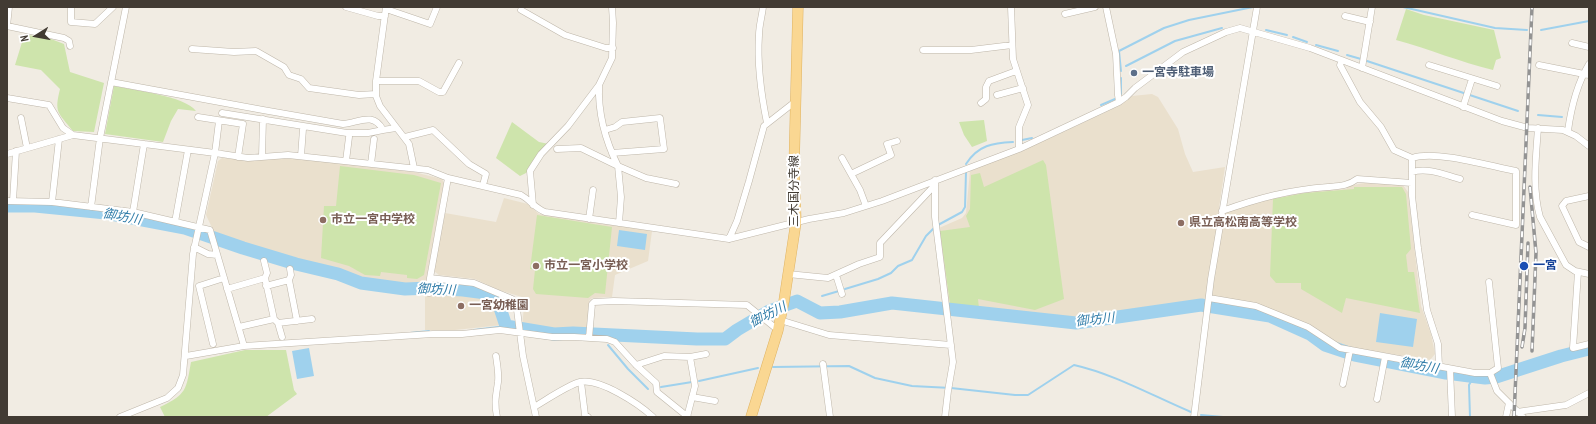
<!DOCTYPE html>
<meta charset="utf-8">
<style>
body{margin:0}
#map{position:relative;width:1596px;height:424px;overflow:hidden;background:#f1ece3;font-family:"PT Sans Narrow",sans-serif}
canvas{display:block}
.frame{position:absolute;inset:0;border:8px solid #423b33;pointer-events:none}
.north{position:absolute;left:16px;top:16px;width:40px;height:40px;-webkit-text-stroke:3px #fff;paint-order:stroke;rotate:259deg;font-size:11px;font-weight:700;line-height:16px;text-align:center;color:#423b33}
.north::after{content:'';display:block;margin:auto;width:14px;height:18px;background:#423b33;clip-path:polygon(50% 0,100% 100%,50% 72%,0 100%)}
</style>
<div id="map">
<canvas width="1596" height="424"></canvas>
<div class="frame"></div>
<div class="north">N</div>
</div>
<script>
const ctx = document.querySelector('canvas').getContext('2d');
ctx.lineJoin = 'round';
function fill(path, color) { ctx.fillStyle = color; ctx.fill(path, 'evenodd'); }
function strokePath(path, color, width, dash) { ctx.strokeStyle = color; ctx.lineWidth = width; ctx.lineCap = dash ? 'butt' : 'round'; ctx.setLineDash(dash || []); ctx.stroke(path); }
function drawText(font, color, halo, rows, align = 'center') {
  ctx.font = font + ' "PT Sans Narrow","Noto Sans JP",sans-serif'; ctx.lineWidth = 4; ctx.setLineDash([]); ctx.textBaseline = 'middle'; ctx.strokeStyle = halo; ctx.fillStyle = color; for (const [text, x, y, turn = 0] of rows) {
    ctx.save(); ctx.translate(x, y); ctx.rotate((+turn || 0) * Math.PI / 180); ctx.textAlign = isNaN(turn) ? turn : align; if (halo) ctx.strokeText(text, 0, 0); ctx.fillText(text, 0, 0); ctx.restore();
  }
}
const education = new Path2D(`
 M 1152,94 L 1158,97 L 1178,129 L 1185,154 L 1193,172 L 1225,167 L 1218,215 L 1262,200 L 1304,191 L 1346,189 L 1348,186 L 1364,183 L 1403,185 L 1408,192 L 1421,306 L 1431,334 L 1435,354 L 1430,360 L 1341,346 L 1257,304 L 1206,299 L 1079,321 L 949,306 L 939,228 L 962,218 L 966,213 L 970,171 L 1046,140 L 1119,106 L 1132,96 Z
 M 222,158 L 253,160 L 280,158 L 303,159 L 414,172 L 442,179 L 444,183 L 426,282 L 408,285 L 382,284 L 359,280 L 338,270 L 237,243 L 215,234 L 206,215 L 218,161 Z
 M 504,198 L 528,204 L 539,214 L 652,231 L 648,261 L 615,275 L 612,297 L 592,298 L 589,301 L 588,332 L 549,332 L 522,326 L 525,298 L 499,290 L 475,279 L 439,275 L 434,271 L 445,213 L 496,222 Z
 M 452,290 L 483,294 L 494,299 L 501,314 L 502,325 L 455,330 L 425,330 L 425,291 Z`);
const green = new Path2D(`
 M 1406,9 L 1424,15 L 1494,30 L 1501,58 L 1496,60 L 1493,70 C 1460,62 1429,49 1396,40 Z
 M 28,35 L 51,39 L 64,44 L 70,72 L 104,83 L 94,132 L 73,131 C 58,112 54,113 60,89 L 41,70 L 15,65 L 23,39 Z
 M 114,86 C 133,90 185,96 196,111 L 178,109 L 171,121 L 163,142 L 105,134 Z
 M 984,120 L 987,141 L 972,147 L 964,135 L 959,122 Z
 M 512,122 L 539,142 L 549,144 L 526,173 L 520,176 L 496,158 Z
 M 1043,160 L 1046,165 L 1064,299 L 1035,310 L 978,299 L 979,308 L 950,304 L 940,231 L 970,227 L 966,216 L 970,209 L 971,175 L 980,173 L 984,187 Z
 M 340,166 L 414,175 L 441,183 L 424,275 L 417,279 L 407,278 L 407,275 L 381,272 L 380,276 L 365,275 L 349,266 L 321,258 L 324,206 L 336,206 Z
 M 1354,187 L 1402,187 L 1406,194 L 1411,249 L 1406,255 L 1408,272 L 1414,272 L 1420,313 L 1346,298 L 1342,313 L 1301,289 L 1301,283 L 1276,283 L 1270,276 L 1273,199 L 1305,193 L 1354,189 Z
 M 537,215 L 612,227 L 605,294 L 595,293 L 588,298 L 536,294 L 533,289 L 535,270 L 530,269 Z
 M 245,350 L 286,350 L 294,390 L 297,394 L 266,417 L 165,417 L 160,407 C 187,394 186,390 191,362 Z`);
const water = new Path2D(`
 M 619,230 L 647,234 L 645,250 L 617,246 Z
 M 1380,313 L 1417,319 L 1413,347 L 1376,342 Z
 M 309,348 L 314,376 L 297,379 L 292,351 Z`);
const stream = new Path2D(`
 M 1403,7 L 1495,28 L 1527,30
 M 1266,30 L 1287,35
 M 1541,30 L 1589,21
 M 1293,37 L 1307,42
 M 1316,45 L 1338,51
 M 1347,55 L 1361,59
 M 1367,61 L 1518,111
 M 1126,66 L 1175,41 L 1222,28
 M 1121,71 L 1119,51 L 1164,28 L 1189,20 L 1253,7
 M 1121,78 L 1121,94
 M 1101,105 L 1115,99
 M 1538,115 L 1562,117
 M 1022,140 L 1032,138
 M 966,164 C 978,145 993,143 1013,142
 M 938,225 L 962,212 L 965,207 L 966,172
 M 845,289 L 878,279 L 891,273 L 898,266 L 912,260 L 926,236 L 934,228
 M 822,296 L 839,291
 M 474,330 L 506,326
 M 410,333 L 429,331
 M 608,345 L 628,369 L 648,389
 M 773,367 L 849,366 L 875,378 L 912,386 L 951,388 L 1015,395 L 1028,395 L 1074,365 C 1114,374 1153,396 1191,412
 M 699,381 L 758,368
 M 661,387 L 692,382
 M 1201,415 L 1223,417
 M 1470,417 L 1469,385 L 1474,376`);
const river = new Path2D(`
 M 7,206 L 35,206 L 106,213 L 185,228 L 243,248 L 296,264 L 338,274 L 361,283 L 405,289 L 430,288 L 463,290 L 486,293 L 497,299 L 506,326 L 554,334 L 573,333 L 697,339 L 725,339 L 737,330 L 769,311 L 797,301 L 820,313 L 840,312 L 892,303 L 1076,323 L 1201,305 L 1270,316 L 1310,334 L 1325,345 L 1355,355 L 1446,373 L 1485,378 L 1496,377 L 1561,356 L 1589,349`);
const minor = new Path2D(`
 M 71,7 L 71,22 L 95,24 L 113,7
 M 346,7 L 378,16 L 385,16
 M 386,7 L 376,81 L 376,96 L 380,106 L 409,144 L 414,168
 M 763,7 C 762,16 759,26 759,35 C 757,65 761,94 767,123
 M 1011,7 L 1013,59 L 1028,105 L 1019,127 L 1019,149
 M 1106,7 L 1116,54 L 1118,95 L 1119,102
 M 386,9 L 430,24 L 437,7
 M 521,10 L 565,35 L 606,48 L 613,48
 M 1065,14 L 1095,7
 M 1345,16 L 1370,22
 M 7,26 L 64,38 L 69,41 L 70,46
 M 7,26 L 9,7
 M 1572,43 L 1589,47
 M 192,49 L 234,52 L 256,51 L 284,67 L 289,75 L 301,79 L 309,88 L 359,95 L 376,94
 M 923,50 L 971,50 L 1012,45
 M 1342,60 L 1340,65 L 1360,102 L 1381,127 L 1394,150 L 1412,158 L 1412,196 L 1418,248 L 1427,310 L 1438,344 L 1439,367
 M 1429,65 L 1497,86
 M 1539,65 L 1589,75
 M 1362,68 L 1372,7
 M 376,81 L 419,81 L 439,92 L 443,92 L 459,63
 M 111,82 L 263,110 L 343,124 C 358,123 373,111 383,130 L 396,128
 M 599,85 C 598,113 606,142 618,166 L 646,178 L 676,184
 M 997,95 L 1023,88
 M 7,98 L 49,105 L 63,128 L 73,135
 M 981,103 L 986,99 L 986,87 L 989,81 L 1016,71
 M 1463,107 L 1472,79
 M 222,113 L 347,133 L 368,133 L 383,130
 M 198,117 L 243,124 L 238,157
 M 21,118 L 27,148
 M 1538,128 C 1536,157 1532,189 1540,217 L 1566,265 L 1575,271 L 1589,274
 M 605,130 L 615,127 L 622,122 L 660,118 L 664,149 L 612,153
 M 1568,131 C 1571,108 1577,84 1589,64
 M 405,137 L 433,130 L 469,164 L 486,174 L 483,185
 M 557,149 L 581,148 L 618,166 L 621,197 L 619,223
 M 7,154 L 73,135 L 215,153 L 248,158 L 288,155 L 428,170 L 448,178 L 521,195 C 530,200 535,208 545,212 L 729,239 L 809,219 L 844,213 L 882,201 L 1019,149 L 1119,102 L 1126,97 L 1135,88 L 1183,52 L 1226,32 L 1240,28 L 1310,48 L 1502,121 L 1528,128 L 1563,130 L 1576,136 L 1589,146
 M 262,156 L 263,119
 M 301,156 L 303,129
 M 842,158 L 860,190 L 866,206
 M 1412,158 C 1437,150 1489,166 1516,171 L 1516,225 L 1472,215
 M 346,161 L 349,137
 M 371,164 L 374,139
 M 1412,172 C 1428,167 1445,175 1460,179
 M 851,174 L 891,155 L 887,144 L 897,141
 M 448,178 L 430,278 L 474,283 L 512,299 L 516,302 L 523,356 L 536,417
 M 935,180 L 935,217 L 953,362 L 948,391 L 945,417
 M 1589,196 L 1566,201 L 1562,206 L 1579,242 L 1589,247
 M 7,201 L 52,202 L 133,212 L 210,230 L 244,346
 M 13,201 L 16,151
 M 52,202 L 59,139
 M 533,205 L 530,171 L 541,154 L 568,126 L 599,85 L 612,58 L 613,23 L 612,7
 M 91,207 L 100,138 L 126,7
 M 1222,211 C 1259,198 1288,190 1328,187 C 1339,186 1348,186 1357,179 L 1412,183
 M 133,212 L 144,144
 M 589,219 L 593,190
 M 175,222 L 188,150
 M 729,239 L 737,221 L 749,181 L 764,126 L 796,101
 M 194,247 L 208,254 L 217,255
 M 264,261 L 267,273 L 265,278
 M 290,269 L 291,275 L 289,280 L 297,321
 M 1578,272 L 1573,348 L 1589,344
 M 788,274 L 828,278 L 859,264 L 880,257 L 880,243 L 935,185
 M 836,275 L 842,294
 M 266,286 L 289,280
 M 227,289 L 265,278 L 274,319 L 239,327
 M 429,293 L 430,278
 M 1209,298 L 1256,306 L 1308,327 L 1340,348 L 1475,373 L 1490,373 L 1498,368 L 1489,282
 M 274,319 L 278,323 L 312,319
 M 780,320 L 829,335 L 951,345
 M 278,323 L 282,337
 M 589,338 L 592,304 L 594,302 L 614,301 L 747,305 L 778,330
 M 213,344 L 199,286 L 224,278
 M 186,356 L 244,346 L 433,334 L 462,334 L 500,330 L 552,337 L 574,337 L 607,339 L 615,342 L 636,365 L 656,383 L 657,392 L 688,417
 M 496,356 C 497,364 499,373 498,382 C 496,396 494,402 497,417
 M 823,364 L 830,417
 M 636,365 L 664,356 L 690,357 L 706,354
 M 1450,369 L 1452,417
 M 1490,373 L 1497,391 L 1523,417
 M 581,382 L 585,415 L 588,417
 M 1343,384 L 1350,350
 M 692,397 L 715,401
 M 1377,399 L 1385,357
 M 534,407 C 546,400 568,385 580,382 C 600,378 639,404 653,417
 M 1517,412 L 1566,405 L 1589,393
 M 120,417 L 167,398 L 178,388 L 183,375 L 193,254 L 215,153 L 219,121
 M 687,417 L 695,386 L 690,357
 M 1194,417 L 1211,279 L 1257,7
 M 1506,417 L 1509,403`);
const primary = new Path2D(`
 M 751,417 L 778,330 L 784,301 L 796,222 L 794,169 L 798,7`);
const rail = new Path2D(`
 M 1530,187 L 1536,253 L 1532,351
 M 1522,347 L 1525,328 L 1528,243
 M 1514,417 L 1532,7`);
const markers = [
 [1134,73,4,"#5c6f8a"],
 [323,220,4,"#8d6e63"],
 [1181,223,4,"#8d6e63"],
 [536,266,4,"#8d6e63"],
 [1524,266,5,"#1a4fb4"],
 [461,306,4,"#8d6e63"]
];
const serviceNames = [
 ["一宮寺駐車場",1142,73]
];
const streetNames = [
 ["三木国分寺線",795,191,-90]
];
const educationNames = [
 ["市立一宮中学校",331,220],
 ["県立高松南高等学校",1189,223],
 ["市立一宮小学校",544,266],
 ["一宮幼稚園",469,306]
];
const transitNames = [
 ["一宮",1533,266]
];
const waterNames = [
 ["御坊川",122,217,10],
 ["御坊川",436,290,2],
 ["御坊川",768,315,-27],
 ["御坊川",1095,320,-6],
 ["御坊川",1419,366,10]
];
fill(education, '#eae0cd');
fill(green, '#cee4ac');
fill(water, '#9fd1ed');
strokePath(stream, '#9fd1ed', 2);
strokePath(river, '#9fd1ed', 13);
strokePath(minor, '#beb6a9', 7);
strokePath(primary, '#dfb363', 11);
strokePath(minor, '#fff', 6);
strokePath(primary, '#fad792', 10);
strokePath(rail, '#939393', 3.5);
strokePath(rail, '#fff', 2, [6]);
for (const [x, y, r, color] of markers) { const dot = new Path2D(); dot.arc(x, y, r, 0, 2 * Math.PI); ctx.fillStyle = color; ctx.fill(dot); strokePath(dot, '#fff', 1.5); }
drawText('bold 12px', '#4e5e75', '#fff', serviceNames, 'left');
drawText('12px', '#423b33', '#fff', streetNames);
drawText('bold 12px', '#785e54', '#fff', educationNames, 'left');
drawText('bold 12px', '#164399', '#fff', transitNames, 'left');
drawText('italic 13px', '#317da9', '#fff', waterNames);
</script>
